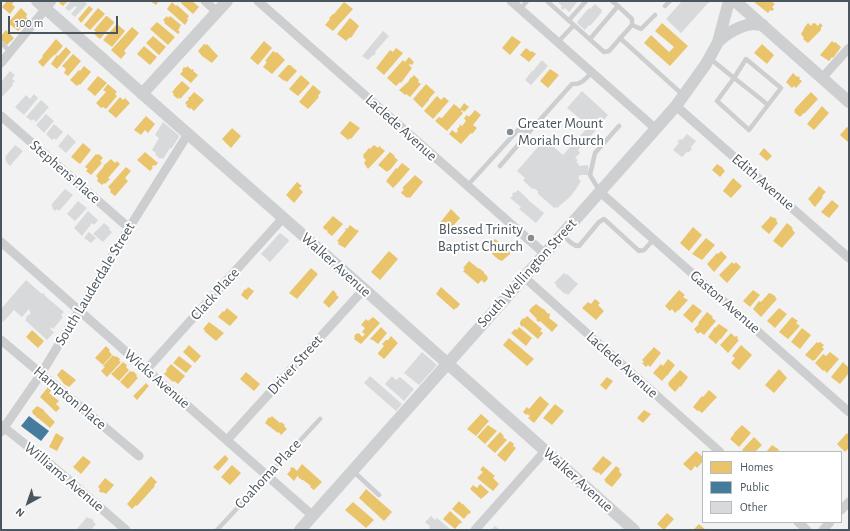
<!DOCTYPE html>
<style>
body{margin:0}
#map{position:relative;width:850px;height:531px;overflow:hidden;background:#f2f2f2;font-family:"Alegreya Sans",sans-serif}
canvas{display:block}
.frame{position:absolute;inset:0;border:2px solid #4a555e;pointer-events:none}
.legend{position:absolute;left:702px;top:451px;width:140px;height:72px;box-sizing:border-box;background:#fff;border:1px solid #b7bbbf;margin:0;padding:5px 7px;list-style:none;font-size:12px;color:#4a555e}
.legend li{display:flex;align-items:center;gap:8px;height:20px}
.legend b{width:20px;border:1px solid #b7bbbf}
.north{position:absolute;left:8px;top:483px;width:40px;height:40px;-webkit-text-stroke:3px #fff;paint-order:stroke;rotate:220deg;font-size:11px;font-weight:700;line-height:16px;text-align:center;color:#4a555e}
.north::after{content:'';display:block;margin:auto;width:14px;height:18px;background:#4a555e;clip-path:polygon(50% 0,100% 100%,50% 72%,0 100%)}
.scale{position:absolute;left:8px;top:16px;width:110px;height:18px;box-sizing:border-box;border:2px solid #4a555e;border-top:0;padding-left:5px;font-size:12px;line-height:14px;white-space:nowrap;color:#4a555e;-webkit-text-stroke:3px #fff;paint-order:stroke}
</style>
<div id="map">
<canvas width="850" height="531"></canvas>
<div class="frame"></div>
<ul class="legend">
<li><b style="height:11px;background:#e9c46a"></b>Homes</li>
<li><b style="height:11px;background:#457b9d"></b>Public</li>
<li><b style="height:11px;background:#d8d9da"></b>Other</li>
</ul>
<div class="north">N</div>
<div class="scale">100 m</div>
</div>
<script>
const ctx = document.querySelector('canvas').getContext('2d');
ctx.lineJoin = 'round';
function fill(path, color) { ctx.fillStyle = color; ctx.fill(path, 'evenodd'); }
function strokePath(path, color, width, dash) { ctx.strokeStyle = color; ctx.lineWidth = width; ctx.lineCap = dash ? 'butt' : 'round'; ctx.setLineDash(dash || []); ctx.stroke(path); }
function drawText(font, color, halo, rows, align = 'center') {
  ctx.font = font + ' "Alegreya Sans",sans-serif'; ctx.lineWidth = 4; ctx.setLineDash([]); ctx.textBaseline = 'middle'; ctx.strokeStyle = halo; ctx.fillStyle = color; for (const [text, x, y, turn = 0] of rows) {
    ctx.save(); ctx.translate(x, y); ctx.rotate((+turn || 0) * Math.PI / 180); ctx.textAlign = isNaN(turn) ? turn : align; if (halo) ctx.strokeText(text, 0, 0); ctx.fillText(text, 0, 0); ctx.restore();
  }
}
const homes = new Path2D(`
 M 7,1 L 12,1 L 14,2 L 12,4 L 15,7 L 10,14 L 2,7 Z
 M 61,1 L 68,1 L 63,6 L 59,3 Z
 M 150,1 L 159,1 L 156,5 Z
 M 182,1 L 192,1 L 199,7 L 193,14 L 181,3 Z
 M 753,1 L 771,1 L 775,4 L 772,7 L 774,9 L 772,11 L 770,10 L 768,13 Z
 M 172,2 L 176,6 L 177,5 L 189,16 L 187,19 L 188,20 L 185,25 L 167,9 Z
 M 344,2 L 353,9 L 333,31 L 325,25 L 330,19 L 329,18 L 333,14 L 334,14 Z
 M 89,6 L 93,9 L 81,23 L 78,19 Z
 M 21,8 L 27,14 L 26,17 L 28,19 L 18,31 L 8,23 Z
 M 98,8 L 105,14 L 90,30 L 84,25 Z
 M 106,16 L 107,16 L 114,22 L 114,23 L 100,39 L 94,34 L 96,32 L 94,30 Z
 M 167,16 L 168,18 L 170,16 L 181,25 L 179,28 L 180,28 L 178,30 L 180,32 L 178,34 L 164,23 L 165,22 L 163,20 Z
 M 350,18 L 356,23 L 359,26 L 351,38 L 350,37 L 346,41 L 337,34 Z
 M 157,22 L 175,37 L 168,45 L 150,29 Z
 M 662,23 L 688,46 L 670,66 L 644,43 L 651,35 L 669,52 L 674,47 L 655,31 Z
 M 808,23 L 811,26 L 813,23 L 817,24 L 816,25 L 818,26 L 820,23 L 823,26 L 821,27 L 821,30 L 808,43 L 803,39 L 804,38 L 801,34 L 804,29 L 804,28 Z
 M 117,24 L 125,31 L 112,47 L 103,40 Z
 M 132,27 L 139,33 L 124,51 L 126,53 L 121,59 L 111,50 Z
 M 6,30 L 14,38 L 7,45 L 1,40 L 1,36 Z
 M 153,36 L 166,47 L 159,55 L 146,43 Z
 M 512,36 L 521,42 L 510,55 L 502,48 Z
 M 56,39 L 63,46 L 55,55 L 54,55 L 50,59 L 43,67 L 38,62 L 43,57 L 42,56 Z
 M 264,41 L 272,48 L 258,65 L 250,58 Z
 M 832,41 L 834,43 L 835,42 L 841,47 L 833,58 L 832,57 L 829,61 L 820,55 Z
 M 204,44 L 206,45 L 207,44 L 218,56 L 212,63 L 202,56 L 198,51 Z
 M 762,44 L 774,55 L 767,64 L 754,53 Z
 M 144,46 L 157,57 L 150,65 L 137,54 Z
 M 66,47 L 71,52 L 57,69 L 51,64 L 57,55 L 58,56 Z
 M 396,48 L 403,53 L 384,75 L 376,68 L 390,50 L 393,52 Z
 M 526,48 L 531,52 L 532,51 L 536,54 L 529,62 L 520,55 Z
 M 273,51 L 276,53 L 277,52 L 285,60 L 272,74 L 263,67 L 267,62 L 265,61 Z
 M 73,54 L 81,61 L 68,76 L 64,73 L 66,69 L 62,66 Z
 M 409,57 L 414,62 L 412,65 L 410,64 L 409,65 L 412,68 L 401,83 L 400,82 L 396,86 L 387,78 L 403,60 L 405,62 Z
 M 288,65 L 290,65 L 297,71 L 287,82 L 284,80 L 284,81 L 278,76 Z
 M 84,66 L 91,72 L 80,85 L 79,84 L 77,86 L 70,80 L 79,70 L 80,71 Z
 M 187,66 L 192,70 L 192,69 L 194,70 L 193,71 L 198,75 L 191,83 L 180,74 L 183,71 L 182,70 L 184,67 L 186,68 Z
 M 550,69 L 559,75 L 548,88 L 540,81 Z
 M 793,73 L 797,77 L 798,76 L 800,78 L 799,79 L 802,81 L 796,88 L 794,86 L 792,88 L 786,82 Z
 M 301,75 L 310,83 L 298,96 L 289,89 Z
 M 414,75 L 419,80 L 418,82 L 421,84 L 410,97 L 406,94 L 405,95 L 399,90 L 408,82 L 411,77 L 411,78 Z
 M 98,76 L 107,83 L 95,96 L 87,89 Z
 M 182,81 L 190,88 L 180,99 L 179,97 L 178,99 L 173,95 L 174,94 L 172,92 L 177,86 Z
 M 108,84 L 117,92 L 115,94 L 117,96 L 106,109 L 103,107 L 101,108 L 96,103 L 106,92 L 103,90 Z
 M 426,84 L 435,92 L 429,99 L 429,100 L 422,108 L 413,99 Z
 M 313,85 L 321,92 L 318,96 L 319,97 L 308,109 L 299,102 Z
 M 194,92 L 204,100 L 194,111 L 191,108 L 190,109 L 186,106 L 187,105 L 185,103 L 189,99 L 188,98 L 189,97 L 190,97 Z
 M 811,92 L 818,99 L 805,113 L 804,113 L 800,117 L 794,112 L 795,111 L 794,110 L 806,97 Z
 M 437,96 L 441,100 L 444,97 L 449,101 L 433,119 L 424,111 Z
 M 120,97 L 123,100 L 125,98 L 130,103 L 116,118 L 108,111 Z
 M 464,103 L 469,107 L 464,112 L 462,110 L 461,111 L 463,113 L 447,131 L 435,121 L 439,117 L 442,118 L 454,104 L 460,109 Z
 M 822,106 L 829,113 L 814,130 L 807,124 Z
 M 475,110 L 481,115 L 473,125 L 477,128 L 472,134 L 471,133 L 461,144 L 449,134 L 452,130 L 456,133 L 458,131 L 457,129 L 460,126 L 459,124 L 462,126 L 466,121 L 464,118 L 467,115 L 469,117 Z
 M 146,116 L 155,124 L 148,133 L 145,130 L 141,135 L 134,130 Z
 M 350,121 L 360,128 L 351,139 L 350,138 L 348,140 L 340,133 Z
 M 847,127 L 849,128 L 849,143 L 840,135 Z
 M 232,128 L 241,136 L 231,148 L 222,139 Z
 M 83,143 L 91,150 L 80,164 L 71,157 Z
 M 374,145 L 378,148 L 379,146 L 385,151 L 368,169 L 364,163 L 366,160 L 363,157 L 364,155 L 363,155 L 369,148 L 370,149 Z
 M 764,148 L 772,156 L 767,161 L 759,154 Z
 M 145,152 L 158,163 L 155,166 L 153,165 L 152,167 L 153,168 L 150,171 L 137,160 Z
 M 390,152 L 395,156 L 394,157 L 398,160 L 390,170 L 389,170 L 387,172 L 378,165 Z
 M 96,154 L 98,155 L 99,154 L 103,158 L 100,161 L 102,163 L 91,175 L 86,171 L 88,169 L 85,167 Z
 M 111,159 L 115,163 L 117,161 L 120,164 L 108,178 L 110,179 L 105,184 L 104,183 L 102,185 L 97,181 L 98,178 L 96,176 L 104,166 L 103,166 Z
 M 402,163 L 410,169 L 398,183 L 393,188 L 386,181 L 396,168 L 397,169 Z
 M 717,164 L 723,168 L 723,169 L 725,171 L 720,177 L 712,170 Z
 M 126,167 L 131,171 L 125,178 L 128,181 L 115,196 L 110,192 L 111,190 L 108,187 Z
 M 415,175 L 423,182 L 410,198 L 408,197 L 407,198 L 401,193 L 404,189 L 402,188 Z
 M 733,178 L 742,186 L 731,198 L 723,191 Z
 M 297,182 L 302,186 L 299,188 L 303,192 L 294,203 L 286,195 Z
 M 819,186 L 826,192 L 822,196 L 823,197 L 815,207 L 811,203 L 811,202 L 808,199 Z
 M 832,200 L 839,206 L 829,218 L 821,212 Z
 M 451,209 L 460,218 L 448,232 L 439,224 Z
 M 333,216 L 343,224 L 332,236 L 327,232 L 328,231 L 324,229 L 323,227 Z
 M 771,216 L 773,218 L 774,217 L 777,220 L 776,221 L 778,223 L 769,234 L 761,227 Z
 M 787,223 L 793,228 L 792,229 L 795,233 L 782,248 L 773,241 Z
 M 350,225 L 356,230 L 356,229 L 359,231 L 345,248 L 338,244 L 339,242 L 337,241 L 346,230 L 345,229 L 346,228 L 347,229 Z
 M 693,227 L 702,235 L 689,251 L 680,243 Z
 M 706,238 L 715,245 L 702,260 L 692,254 Z
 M 495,239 L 510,251 L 510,254 L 502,261 L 500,260 L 499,260 L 492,254 L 492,253 L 491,252 L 494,248 L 490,245 L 492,243 L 491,242 Z
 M 389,251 L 398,259 L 380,280 L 371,272 Z
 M 721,251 L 727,257 L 714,272 L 707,264 L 717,253 L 718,254 Z
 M 469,261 L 479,269 L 479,268 L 484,272 L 484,273 L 488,277 L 487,278 L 488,279 L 484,283 L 482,280 L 478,284 L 463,271 L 465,269 L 463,268 Z
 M 732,262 L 734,264 L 736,262 L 741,267 L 727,283 L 719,275 Z
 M 311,268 L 318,274 L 297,299 L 289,293 Z
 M 248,287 L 254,291 L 247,300 L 241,295 L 245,289 L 246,290 Z
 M 441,287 L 460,304 L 457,308 L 456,308 L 454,310 L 436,294 Z
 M 333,290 L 337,294 L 336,295 L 339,297 L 329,308 L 323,302 Z
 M 679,290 L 685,295 L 683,297 L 688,300 L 678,311 L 678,310 L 675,313 L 672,309 L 670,311 L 665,306 Z
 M 753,290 L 760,295 L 750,307 L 743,301 Z
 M 769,293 L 772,294 L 776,297 L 775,298 L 777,299 L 761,317 L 753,309 L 759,301 L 761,302 Z
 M 595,299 L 600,303 L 598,305 L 604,311 L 596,320 L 582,308 L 588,302 L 591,304 Z
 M 536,304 L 543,309 L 544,309 L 548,314 L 549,313 L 550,314 L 549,318 L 558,325 L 552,332 L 540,321 L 539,322 L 536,320 L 537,319 L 529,311 L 531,308 Z
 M 693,304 L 702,311 L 692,323 L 683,315 Z
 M 227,308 L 238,317 L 230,326 L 218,317 L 223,311 L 224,312 Z
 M 779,308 L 787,314 L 775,328 L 767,321 Z
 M 707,312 L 713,317 L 712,318 L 716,321 L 704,335 L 700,332 L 698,334 L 694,329 L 699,324 L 698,323 Z
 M 527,316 L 542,329 L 540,331 L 543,333 L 538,339 L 523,326 L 522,327 L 520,324 L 520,322 L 523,318 L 524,319 Z
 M 373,317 L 380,323 L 361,344 L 354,339 L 355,337 L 354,336 L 357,333 L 358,334 L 359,333 L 362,337 L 365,334 L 362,332 L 365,328 L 361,325 L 366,319 L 368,321 Z
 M 792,317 L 798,321 L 796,323 L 800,326 L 788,339 L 779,332 Z
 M 209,322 L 224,333 L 216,341 L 204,331 L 205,330 L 203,329 Z
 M 719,324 L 728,330 L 721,339 L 720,339 L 716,344 L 708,337 L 715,327 L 715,328 Z
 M 381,327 L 387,333 L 378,344 L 373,340 L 372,340 L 370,339 Z
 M 519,327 L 532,338 L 526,346 L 511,333 L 515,329 L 517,330 Z
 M 802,328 L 811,335 L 800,349 L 791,342 Z
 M 32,330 L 44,341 L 38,348 L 26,337 Z
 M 731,333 L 735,337 L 736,336 L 738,337 L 737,339 L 739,340 L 728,353 L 720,345 Z
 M 391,336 L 398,343 L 385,358 L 384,359 L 378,354 L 378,353 L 384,346 L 382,344 L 386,340 L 388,340 Z
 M 509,338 L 534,359 L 527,366 L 503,345 Z
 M 817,342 L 818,343 L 820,342 L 824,345 L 822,347 L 824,349 L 815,360 L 814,360 L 813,361 L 805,355 Z
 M 189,345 L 201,356 L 195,363 L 183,352 Z
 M 741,345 L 752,355 L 739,370 L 731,363 L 735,358 L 732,356 Z
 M 106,346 L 110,350 L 109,351 L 112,355 L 103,365 L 95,358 Z
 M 654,347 L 661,353 L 650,367 L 648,365 L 646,367 L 642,363 L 644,362 L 642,360 Z
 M 830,352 L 839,359 L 827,373 L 824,370 L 823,371 L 815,363 L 823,354 L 826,356 Z
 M 113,355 L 115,357 L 116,356 L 120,359 L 119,361 L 121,362 L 107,377 L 101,371 L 105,367 L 103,366 Z
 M 179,356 L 192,366 L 186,373 L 173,363 Z
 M 668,359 L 675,365 L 667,376 L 667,375 L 662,381 L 653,373 L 661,364 L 663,366 Z
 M 123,362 L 127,365 L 126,367 L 129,370 L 119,381 L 111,374 Z
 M 843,362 L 849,368 L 849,373 L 840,384 L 831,377 Z
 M 171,364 L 185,376 L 178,384 L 174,381 L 173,382 L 164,374 L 167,371 L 166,370 Z
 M 62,369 L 76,380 L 69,387 L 64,384 L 57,375 Z
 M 779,369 L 787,378 L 774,393 L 765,385 Z
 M 680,370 L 688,377 L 681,387 L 680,386 L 675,392 L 668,385 L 669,384 L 668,383 Z
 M 130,371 L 132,372 L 133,371 L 137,375 L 136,376 L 138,378 L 128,389 L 120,382 Z
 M 246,372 L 260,384 L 254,391 L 240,379 Z
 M 607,377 L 613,381 L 606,390 L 600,385 Z
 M 146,383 L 149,386 L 148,387 L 137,400 L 133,396 Z
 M 48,387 L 52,390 L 49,393 L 59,401 L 56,404 L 60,408 L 56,412 L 40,397 Z
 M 709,390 L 717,397 L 702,413 L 698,410 L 697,411 L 693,407 L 702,396 L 703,397 Z
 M 540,396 L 549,404 L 534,423 L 528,418 L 530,416 L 527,414 L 526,415 L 523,412 L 527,407 L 529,409 Z
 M 555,404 L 564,411 L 552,425 L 543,418 Z
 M 37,406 L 44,410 L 44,411 L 55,422 L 50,428 L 38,418 L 37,418 L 36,417 L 37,417 L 33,414 L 32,411 Z
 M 644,410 L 651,414 L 643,423 L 637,418 Z
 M 481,414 L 489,421 L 476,436 L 467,429 Z
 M 272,416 L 280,423 L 281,422 L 285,425 L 284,426 L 287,429 L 281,435 L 279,432 L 278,433 L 265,423 L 269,417 L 270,418 Z
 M 488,425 L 497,431 L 485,444 L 477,437 Z
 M 742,425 L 751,433 L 739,447 L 730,439 L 734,434 L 734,433 Z
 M 500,432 L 504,436 L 503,437 L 507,440 L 495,453 L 487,446 Z
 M 56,433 L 64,438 L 57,451 L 49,447 Z
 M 847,433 L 849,435 L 849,448 L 845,452 L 837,444 Z
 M 754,437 L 762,445 L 755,452 L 744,452 L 742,450 Z
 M 510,441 L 514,444 L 513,446 L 516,448 L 505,462 L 497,455 Z
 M 772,445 L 778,449 L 780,452 L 766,452 Z
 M 696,451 L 703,457 L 703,461 L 697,468 L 695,466 L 691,471 L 683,464 Z
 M 225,455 L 228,458 L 228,460 L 218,471 L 213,467 Z
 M 83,456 L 91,462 L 81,474 L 73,467 Z
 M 603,456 L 612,463 L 601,475 L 598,472 L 597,473 L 592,469 Z
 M 302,464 L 322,482 L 314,490 L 310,487 L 311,486 L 303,480 L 302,480 L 298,477 L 298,475 L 294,481 L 287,474 L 291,470 L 290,469 L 291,467 L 292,468 L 293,467 L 297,471 Z
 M 232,465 L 241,473 L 230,485 L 221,477 Z
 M 483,466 L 495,476 L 493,478 L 499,484 L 493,491 L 477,478 L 483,472 L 480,470 Z
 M 616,466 L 620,469 L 619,471 L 622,475 L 612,487 L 605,482 L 606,482 L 604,480 Z
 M 151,476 L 157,482 L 154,485 L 155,486 L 137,506 L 136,505 L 132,509 L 127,504 Z
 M 105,478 L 114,485 L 106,494 L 103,492 L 102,493 L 99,491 L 100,489 L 98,487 Z
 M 480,484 L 489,492 L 481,499 L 470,489 L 473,485 L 477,488 Z
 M 366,489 L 392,512 L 384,521 L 359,498 Z
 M 459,501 L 462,504 L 463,504 L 471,512 L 469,514 L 468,514 L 464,519 L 452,509 Z
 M 353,502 L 374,520 L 366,528 L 345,510 Z
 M 450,511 L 462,522 L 460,524 L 460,523 L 455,529 L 443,519 Z
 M 667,513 L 674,519 L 664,530 L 657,524 Z
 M 699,524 L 706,530 L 693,530 Z`);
const public = new Path2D(`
 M 29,416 L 49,431 L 41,441 L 21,426 Z`);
const building = new Path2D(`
 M 71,1 L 84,1 L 87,4 L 75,17 L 71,14 L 77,7 L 75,6 L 69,11 L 65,8 Z
 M 557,1 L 578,1 L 569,12 L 565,8 L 563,10 L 561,8 L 562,6 Z
 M 682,1 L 711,1 L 709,3 L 708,3 L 681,33 L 666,19 Z
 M 595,4 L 602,10 L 601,11 L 602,12 L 590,26 L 589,25 L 585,30 L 577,23 L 578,23 L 577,22 L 589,8 L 590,9 Z
 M 383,31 L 389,36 L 375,52 L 376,53 L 373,56 L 373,55 L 368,60 L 362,56 Z
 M 542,60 L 548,66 L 531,85 L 525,80 L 532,71 L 533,71 Z
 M 10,71 L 15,75 L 12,79 L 15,81 L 12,84 L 13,85 L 3,96 L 1,95 L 1,82 Z
 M 582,91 L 608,115 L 591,136 L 590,135 L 578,150 L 580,153 L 575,158 L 578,160 L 576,162 L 579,164 L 578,165 L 579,166 L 588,165 L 589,175 L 580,175 L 579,176 L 579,177 L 578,178 L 581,181 L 576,189 L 571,196 L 557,208 L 555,207 L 554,208 L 553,207 L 537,193 L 539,192 L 533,188 L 532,189 L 523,180 L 525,178 L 517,171 L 545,139 L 563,155 L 589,126 L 567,108 Z
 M 34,94 L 38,98 L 24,115 L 15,107 L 26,95 L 30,99 Z
 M 41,100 L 49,107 L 36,122 L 33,119 L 32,121 L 26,117 Z
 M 46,114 L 54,121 L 44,133 L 36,125 Z
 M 163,122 L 177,134 L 178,134 L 179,137 L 171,149 L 170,148 L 163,159 L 161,158 L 160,159 L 155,154 L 156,153 L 152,150 L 159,138 L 155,135 Z
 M 54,124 L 63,132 L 56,140 L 54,138 L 52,140 L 46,134 Z
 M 68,134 L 76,142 L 66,153 L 58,146 Z
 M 687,134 L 696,141 L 691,147 L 692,149 L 689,152 L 687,152 L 682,157 L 673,150 L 679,143 L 677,142 L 680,139 L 682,140 Z
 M 15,145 L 23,151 L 10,166 L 7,163 L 7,162 L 5,160 L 6,158 L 5,157 Z
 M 65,189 L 73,195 L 59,211 L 57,209 L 55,211 L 52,208 L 53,206 L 51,205 Z
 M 518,190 L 528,199 L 528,200 L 544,213 L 536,223 L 519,209 L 521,207 L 510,198 L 513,195 L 512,194 L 514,192 L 515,193 Z
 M 78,201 L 87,208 L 75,221 L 67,214 Z
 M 88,211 L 98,220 L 94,225 L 92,223 L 82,236 L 74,228 Z
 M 104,223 L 110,228 L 109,230 L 112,232 L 103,242 L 93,234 Z
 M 89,232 L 96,238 L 91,243 L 84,238 Z
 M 280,233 L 289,240 L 289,241 L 270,262 L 261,254 Z
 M 564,273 L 566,275 L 567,274 L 578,284 L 568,295 L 566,293 L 565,294 L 556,286 L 557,285 L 554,283 Z
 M 26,280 L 42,294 L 43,293 L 45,294 L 44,295 L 64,312 L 61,315 L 63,317 L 53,329 L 51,327 L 50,329 L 54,332 L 47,340 L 25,320 L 27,318 L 26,317 L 28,315 L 28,316 L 31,313 L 30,312 L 29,309 L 22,317 L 14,310 L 3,322 L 1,321 L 1,309 Z
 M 422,352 L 437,365 L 419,385 L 404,373 Z
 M 370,376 L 402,404 L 396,411 L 364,383 Z
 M 392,376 L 396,380 L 400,377 L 414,389 L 404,401 L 385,384 Z
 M 431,516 L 435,520 L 437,518 L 451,530 L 432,530 L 429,528 L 430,526 L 425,522 Z
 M 87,517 L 90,519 L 91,518 L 94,521 L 93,522 L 96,524 L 91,530 L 76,530 Z
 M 495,526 L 500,530 L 491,530 Z`);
const lane = new Path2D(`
 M 547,1 L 604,52 L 609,51 L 632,25 L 632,19 L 618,6
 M 665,6 L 670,1
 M 520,9 L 527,1
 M 569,20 L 586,1
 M 632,25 L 641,29 L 655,15
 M 620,38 L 683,95
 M 590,39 L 618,6 L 612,1
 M 558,42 L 574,25
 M 1,43 L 11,52
 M 711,59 C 729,75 749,89 768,105 L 749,130 L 717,101 L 734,78 L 746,59 L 781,88 L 768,105
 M 500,166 L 530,131
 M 467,186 L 518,130 L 530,131 L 572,84 C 582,85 586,78 592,72
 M 599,190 L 590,175 L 595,153 L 619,126
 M 562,234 C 567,239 572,246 579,246 L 599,222 L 604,219 L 639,251 L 644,250 L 654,239
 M 353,471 L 379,495
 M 217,530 L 320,419`);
const street = new Path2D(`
 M 205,1 L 217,12
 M 258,1 L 545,254
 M 511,1 L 656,129
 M 1,63 L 52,1
 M 822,78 L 849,48
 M 676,106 L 849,258
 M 1,116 L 129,228
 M 600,192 L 849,412
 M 1,242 L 313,516
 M 524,277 L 720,452
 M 1,340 L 139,456
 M 146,370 L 283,218
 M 1,425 L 50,464 L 126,530
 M 1,432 L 41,374 L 129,228 L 188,134
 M 227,440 L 364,289
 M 841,510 L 849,502
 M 798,522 L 807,530
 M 475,530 L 545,451
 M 823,530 L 830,522`);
const secondary = new Path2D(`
 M 37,1 L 364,289 L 634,530
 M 735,1 L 849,102
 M 718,42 C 725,34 741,25 753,24 C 756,24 759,25 763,25
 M 142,94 L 227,1
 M 300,530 L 676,106 L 706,64 L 718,42 L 729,1`);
const markers = [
 [510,132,4,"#858c92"],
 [531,238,4,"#858c92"]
];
const poiNames = [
 ["Greater Mount",518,123],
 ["Moriah Church",518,140],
 ["Blessed Trinity",523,229,"right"],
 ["Baptist Church",523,246,"right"]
];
const streetNames = [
 ["Laclede Avenue",401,128,42],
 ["Stephens Place",65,172,41],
 ["Edith Avenue",763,182,41],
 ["Walker Avenue",336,265,42],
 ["South Wellington Street",527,273,-48],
 ["South Lauderdale Street",95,284,-59],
 ["Clack Place",215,294,-48],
 ["Gaston Avenue",725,302,41],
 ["Driver Street",295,365,-48],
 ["Laclede Avenue",622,365,42],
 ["Wicks Avenue",157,379,41],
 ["Hampton Place",70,398,40],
 ["Coahoma Place",268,474,-47],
 ["Williams Avenue",64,477,40],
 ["Walker Avenue",578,480,42]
];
fill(homes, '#e9c46a');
fill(public, '#457b9d');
fill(building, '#d8d9da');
strokePath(lane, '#ccced0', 4.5);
strokePath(street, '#ccced0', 9);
strokePath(secondary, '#cdcfd1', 12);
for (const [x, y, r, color] of markers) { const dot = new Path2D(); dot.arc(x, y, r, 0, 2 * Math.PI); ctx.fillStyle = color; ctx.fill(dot); strokePath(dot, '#fff', 1.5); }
drawText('15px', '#4a555e', '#fff', poiNames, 'left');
drawText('15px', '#4a555e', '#fff', streetNames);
</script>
